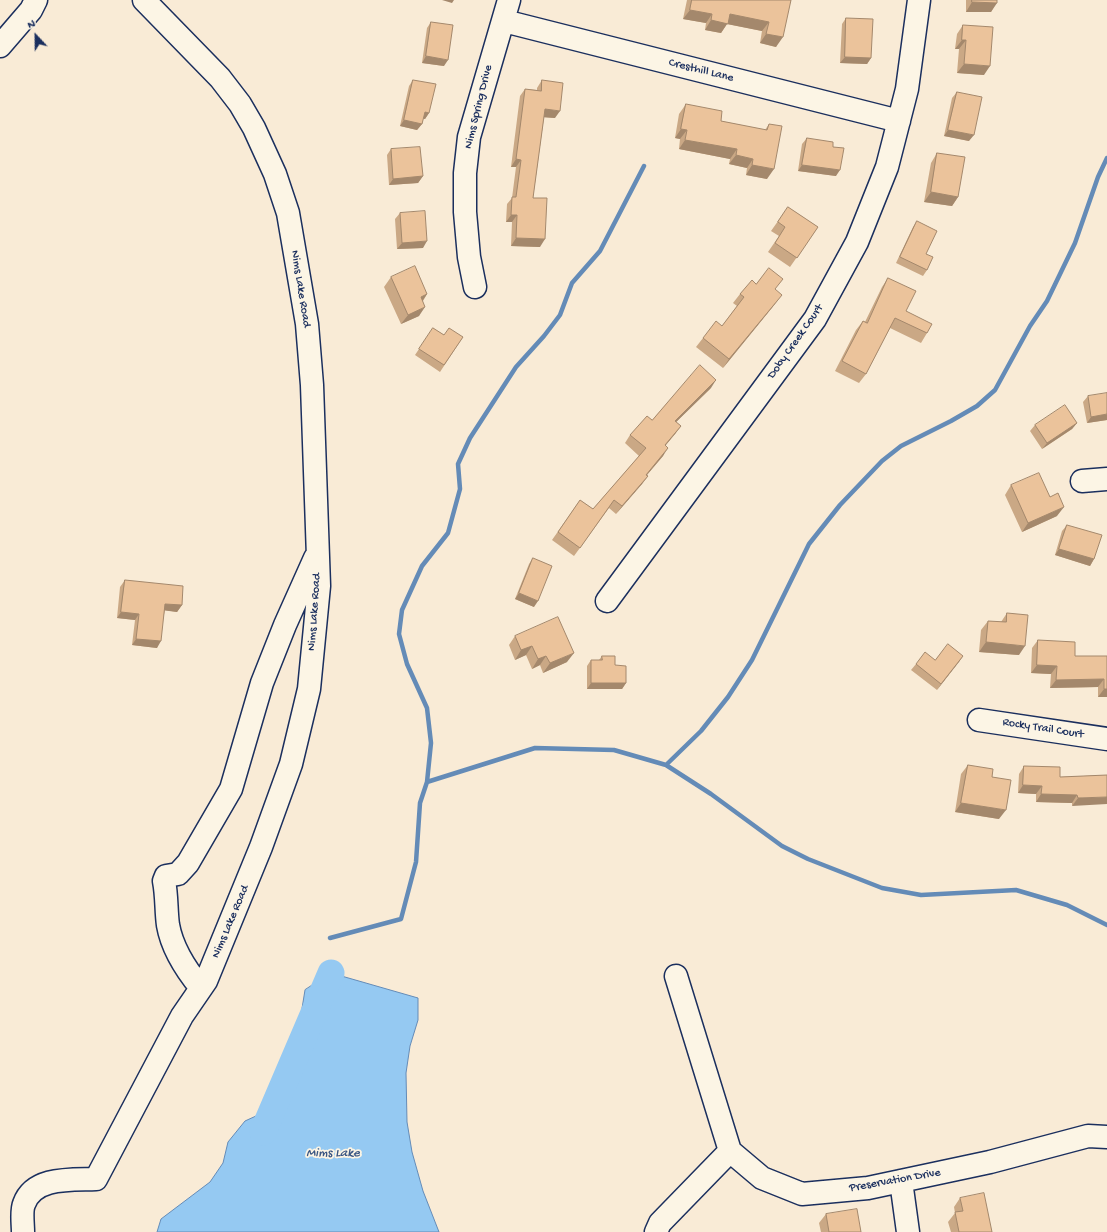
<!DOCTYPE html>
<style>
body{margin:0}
#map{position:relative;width:1107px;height:1232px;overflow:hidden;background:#f9ebd6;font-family:"Gochi Hand",sans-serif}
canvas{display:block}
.north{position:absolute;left:16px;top:16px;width:40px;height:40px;-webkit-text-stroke:3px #fcf5e5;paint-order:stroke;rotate:338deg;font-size:11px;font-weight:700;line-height:16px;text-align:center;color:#1b2f5e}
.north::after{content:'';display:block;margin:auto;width:14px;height:18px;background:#1b2f5e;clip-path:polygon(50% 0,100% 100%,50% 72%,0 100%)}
</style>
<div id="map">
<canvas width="1107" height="1232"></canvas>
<div class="north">N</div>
</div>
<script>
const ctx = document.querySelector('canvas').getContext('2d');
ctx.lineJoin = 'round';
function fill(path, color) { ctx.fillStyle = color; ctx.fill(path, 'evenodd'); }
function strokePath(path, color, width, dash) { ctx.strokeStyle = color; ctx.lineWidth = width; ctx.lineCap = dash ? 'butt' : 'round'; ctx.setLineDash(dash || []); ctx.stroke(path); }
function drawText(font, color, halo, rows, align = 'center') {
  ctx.font = font + ' "Gochi Hand",sans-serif'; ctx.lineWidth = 3.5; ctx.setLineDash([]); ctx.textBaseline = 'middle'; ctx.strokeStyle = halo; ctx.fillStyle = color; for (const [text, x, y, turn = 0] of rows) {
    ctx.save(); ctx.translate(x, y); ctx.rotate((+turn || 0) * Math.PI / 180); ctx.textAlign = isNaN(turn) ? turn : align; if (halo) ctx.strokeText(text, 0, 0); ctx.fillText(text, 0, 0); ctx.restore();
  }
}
const water = new Path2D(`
 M 331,973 L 418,998 L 418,1020 L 410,1046 L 406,1073 L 407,1122 L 412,1152 L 423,1191 L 439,1232 L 157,1232 L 161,1219 L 210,1182 L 223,1163 L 228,1142 L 245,1121 L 267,1111 L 290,1082 L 305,990 Z`);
const stream = new Path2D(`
 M 666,765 L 701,731 L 728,697 L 752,660 L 809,544 L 840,505 L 882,461 L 901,446 L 951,421 L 977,406 L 995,390 L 1030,326 L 1047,301 L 1075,243 L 1098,177 L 1107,158
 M 427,782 L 535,748 L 614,750 L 666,765 L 711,794 L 782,846 L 808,859 L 882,888 L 921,895 L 1016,890 L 1067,905 L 1107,925
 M 330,938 L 401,919 L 416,862 L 420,803 L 427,782 L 431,743 L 427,708 L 407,664 L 399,634 L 402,610 L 422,566 L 448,533 L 460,489 L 458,464 L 470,438 L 516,367 L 544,336 L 560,315 L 572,283 L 600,251 L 644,166`);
const river = new Path2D(`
 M 263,1132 L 331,973`);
const minor = new Path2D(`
 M 504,21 L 899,121
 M 0,46 L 31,10 L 36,0
 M 475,287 L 469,257 L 465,212 L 465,173 L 469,137 L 509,0
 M 1082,481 L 1107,479
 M 607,601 L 815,319 L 857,242 L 887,167 L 907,89 L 919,0
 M 979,720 L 1107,739
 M 676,976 L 730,1151 L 762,1178 L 802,1194 L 868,1188 L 990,1162 L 1088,1136 L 1107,1137
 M 201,988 C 187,971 172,948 168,925 C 166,911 167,896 164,881 L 166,876 L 178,874 L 188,863 L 231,789 L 262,683 L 285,625 L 315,558
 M 901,1181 L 908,1232
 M 23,1232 C 23,1224 21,1211 24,1204 C 34,1176 72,1180 96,1179 L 182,1016 L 206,981 L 261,847 L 291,764 L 309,689 L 319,586 L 312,385 L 307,324 L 288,213 L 275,174 L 254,128 L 240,104 L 220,78 L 144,0
 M 656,1232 L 660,1223 L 730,1151`);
const wall = new Path2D(`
 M 687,0 L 791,0 L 776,47 L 760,43 L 762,31 L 727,24 L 721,33 L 705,30 L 706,23 L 683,19 Z
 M 966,0 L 997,0 L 991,12 L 966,12 Z
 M 846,18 L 871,58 L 867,64 L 840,63 L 842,24 Z
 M 431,22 L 444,66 L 422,63 L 427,28 Z
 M 963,25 L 984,75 L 957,73 L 959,49 L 955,49 L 957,34 Z
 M 413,80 L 429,113 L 425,119 L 423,118 L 422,124 L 417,130 L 400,126 L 409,86 Z
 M 542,80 L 555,118 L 544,117 L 533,198 L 540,247 L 511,246 L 512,222 L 506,222 L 507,204 L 512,198 L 516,167 L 511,167 L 520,96 L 525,89 L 537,90 L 537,88 Z
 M 957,92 L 969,141 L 944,136 L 952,98 Z
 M 686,104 L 721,121 L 765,130 L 769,124 L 767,179 L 746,175 L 747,168 L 729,164 L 730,159 L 679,149 L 680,139 L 675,138 L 679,114 Z
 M 807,138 L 833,147 L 836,176 L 798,171 L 802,144 Z
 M 391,149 L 423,176 L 418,183 L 389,185 L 387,155 Z
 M 937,153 L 958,197 L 952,206 L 924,202 L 931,163 Z
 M 788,207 L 818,227 L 790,267 L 768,252 L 779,236 L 771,231 Z
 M 400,213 L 423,248 L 397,249 L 395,219 Z
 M 917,221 L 926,254 L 927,270 L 923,276 L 896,263 L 913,227 Z
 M 391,277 L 427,294 L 423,301 L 419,316 L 401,324 L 384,287 Z
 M 888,278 L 906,311 L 927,333 L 921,343 L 890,328 L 866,374 L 859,383 L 835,371 L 856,330 L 863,321 L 865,322 L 882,287 Z
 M 756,284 L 776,290 L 775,304 L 723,368 L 696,347 L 703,338 L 722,326 L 737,306 L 733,303 L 740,294 Z
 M 433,328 L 444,335 L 463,337 L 440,372 L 415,355 Z
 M 711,388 L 676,422 L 681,426 L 675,434 L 666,445 L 663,456 L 647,475 L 648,476 L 642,484 L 616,514 L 609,508 L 574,556 L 552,540 L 580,500 L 593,509 L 639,456 L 625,443 L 630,435 L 652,420 Z
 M 1088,396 L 1107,420 L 1087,423 L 1083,402 Z
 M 1077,423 L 1072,429 L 1042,449 L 1030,431 L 1035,425 Z
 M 1011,485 L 1057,516 L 1022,532 L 1005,495 Z
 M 1067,525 L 1094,559 L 1090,566 L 1055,555 L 1062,531 Z
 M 533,558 L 534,607 L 515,599 L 529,564 Z
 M 125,580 L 182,605 L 177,612 L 165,610 L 157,648 L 132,645 L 135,620 L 117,618 L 120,587 Z
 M 1007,613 L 1019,655 L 979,652 L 981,630 L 988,621 L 1001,622 Z
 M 515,636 L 567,662 L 543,673 L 540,665 L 532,669 L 526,655 L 515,660 L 509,645 Z
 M 1038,640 L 1075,656 L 1107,656 L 1107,697 L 1098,697 L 1098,687 L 1050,688 L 1051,674 L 1031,673 L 1032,648 Z
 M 602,656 L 615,665 L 626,683 L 622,689 L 587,689 L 587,666 L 591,660 L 599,660 Z
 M 963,656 L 937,690 L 911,670 L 916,664 L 935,660 Z
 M 968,765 L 992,777 L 999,819 L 955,812 L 961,774 Z
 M 1024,766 L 1060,777 L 1107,775 L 1072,806 L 1072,803 L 1036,802 L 1036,794 L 1018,793 L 1019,774 Z
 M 960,1198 L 992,1232 L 951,1232 L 948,1222 L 955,1213 L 954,1207 Z
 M 826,1214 L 861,1232 L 821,1232 L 819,1223 Z`);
const shadedWall = new Path2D(`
 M 442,0 L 454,0 L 452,3 Z
 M 972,2 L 997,3 L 991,12 L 966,12 Z
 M 690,10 L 712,14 L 706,23 L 683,19 Z
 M 730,14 L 769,22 L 762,31 L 727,24 L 721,33 L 705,30 L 711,20 Z
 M 766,34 L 783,37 L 776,47 L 760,43 Z
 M 962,40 L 966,40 L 959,49 L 955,49 Z
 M 426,56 L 448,60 L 444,66 L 422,63 Z
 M 845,57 L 871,58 L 867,64 L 840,63 Z
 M 964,64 L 990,66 L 984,75 L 957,73 Z
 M 545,109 L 560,111 L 555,118 L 540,117 Z
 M 425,112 L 429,113 L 425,119 L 420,118 Z
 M 404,120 L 422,124 L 417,130 L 400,126 Z
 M 681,129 L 687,130 L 680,139 L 675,138 Z
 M 948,130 L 974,135 L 969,141 L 944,136 Z
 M 685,140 L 737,149 L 730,159 L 679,149 Z
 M 736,155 L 753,159 L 747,168 L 729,164 Z
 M 516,159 L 521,160 L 516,167 L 511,167 Z
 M 752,165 L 774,169 L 767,179 L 746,175 Z
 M 802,165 L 840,170 L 836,176 L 798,171 Z
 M 423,176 L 418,183 L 389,185 L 393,179 Z
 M 931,192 L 958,197 L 952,206 L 924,202 Z
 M 511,215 L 517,215 L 512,222 L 506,222 Z
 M 516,238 L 545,239 L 540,247 L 511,246 Z
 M 427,241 L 423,248 L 397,249 L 402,243 Z
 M 427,294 L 421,303 L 421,297 Z
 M 782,295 L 775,304 L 723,368 L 729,359 Z
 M 425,307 L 419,316 L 401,324 L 408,315 Z
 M 716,380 L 711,388 L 669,429 L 675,421 Z
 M 1107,414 L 1107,420 L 1087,423 L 1091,417 Z
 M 1077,423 L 1072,429 L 1042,449 L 1047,443 Z
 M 681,426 L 675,434 L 659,453 L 665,445 Z
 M 668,448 L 663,456 L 640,483 L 646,475 Z
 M 648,476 L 642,484 L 616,514 L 622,506 Z
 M 1064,507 L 1057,516 L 1022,532 L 1028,523 Z
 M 1059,549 L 1094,559 L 1090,566 L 1055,555 Z
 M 519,593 L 538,601 L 534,607 L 515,599 Z
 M 165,604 L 182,605 L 177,612 L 161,610 Z
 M 121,612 L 139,614 L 135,620 L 117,618 Z
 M 136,639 L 161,641 L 157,648 L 132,645 Z
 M 986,642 L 1025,646 L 1019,655 L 979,652 Z
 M 532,646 L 526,655 L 515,660 L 521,650 Z
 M 574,653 L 567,662 L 543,673 L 550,663 Z
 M 546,656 L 540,665 L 532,669 L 538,659 Z
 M 963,656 L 959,662 L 937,690 L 941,684 Z
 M 1037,665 L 1057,666 L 1051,674 L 1031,673 Z
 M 1104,679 L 1098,687 L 1050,688 L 1056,680 Z
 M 591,683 L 626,683 L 622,689 L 587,689 Z
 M 1104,689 L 1107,689 L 1107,697 L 1098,697 Z
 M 1023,785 L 1042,786 L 1036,794 L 1018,793 Z
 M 1041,794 L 1077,795 L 1072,803 L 1036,802 Z
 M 1107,797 L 1107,804 L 1072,806 L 1078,798 Z
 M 961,803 L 1006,810 L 999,819 L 955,812 Z`);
const building = new Path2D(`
 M 692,0 L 791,0 L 783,37 L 766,34 L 769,22 L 730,14 L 728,24 L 711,20 L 712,14 L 690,10 Z
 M 972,0 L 997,0 L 997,3 L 972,2 Z
 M 846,18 L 873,19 L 871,58 L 845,57 Z
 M 431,22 L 453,25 L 448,60 L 426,56 Z
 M 963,25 L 993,27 L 990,66 L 964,64 L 966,40 L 962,40 Z
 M 413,80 L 436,84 L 429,113 L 425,112 L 422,124 L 404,120 Z
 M 542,80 L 563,83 L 560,111 L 545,109 L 533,198 L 547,198 L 545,239 L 516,238 L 517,215 L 511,215 L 512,197 L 516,197 L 521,160 L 516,159 L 525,89 L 541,91 Z
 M 957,92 L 982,97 L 974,135 L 948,130 Z
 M 686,104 L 722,111 L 721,121 L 767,130 L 769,124 L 782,126 L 774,169 L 752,165 L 753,159 L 736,155 L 737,149 L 685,140 L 687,130 L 681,129 Z
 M 807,138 L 833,142 L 833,147 L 844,148 L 840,170 L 802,165 Z
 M 420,147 L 423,176 L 393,179 L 391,149 Z
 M 937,153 L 965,157 L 958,197 L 931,192 Z
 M 788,207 L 818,227 L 797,258 L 775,243 L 785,227 L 778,222 Z
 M 425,211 L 427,241 L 402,243 L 400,213 Z
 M 917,221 L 937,231 L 926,254 L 933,257 L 927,270 L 900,257 Z
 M 415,266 L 427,294 L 421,297 L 425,307 L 408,315 L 391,277 Z
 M 769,268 L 783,279 L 775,289 L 782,295 L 729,359 L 703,338 L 716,321 L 722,326 L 744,297 L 740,294 L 752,280 L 756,284 Z
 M 888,278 L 916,291 L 906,311 L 932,324 L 927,333 L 895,318 L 866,374 L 842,361 L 863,321 L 867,323 Z
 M 433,328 L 444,335 L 449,328 L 463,337 L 444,365 L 419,349 Z
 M 700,365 L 716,380 L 675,421 L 681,426 L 665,445 L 668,448 L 646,475 L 648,476 L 622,506 L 614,500 L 580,548 L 558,532 L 580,500 L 593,509 L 646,448 L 630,435 L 647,416 L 652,420 Z
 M 1107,393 L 1107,414 L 1091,417 L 1088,396 Z
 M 1065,405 L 1077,423 L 1047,443 L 1035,425 Z
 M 1039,473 L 1050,497 L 1058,493 L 1064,507 L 1028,523 L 1011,485 Z
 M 1067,525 L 1102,535 L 1094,559 L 1059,549 Z
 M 533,558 L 552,566 L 538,601 L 519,593 Z
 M 125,580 L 183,586 L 182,605 L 165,604 L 161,641 L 136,639 L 139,614 L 121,612 Z
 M 1007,613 L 1028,615 L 1025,646 L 986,642 L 988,621 L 1006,622 Z
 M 558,617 L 574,653 L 550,663 L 546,656 L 538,659 L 532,646 L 521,650 L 515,636 Z
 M 1038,640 L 1075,642 L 1075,656 L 1107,656 L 1107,689 L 1104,689 L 1104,679 L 1056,680 L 1057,666 L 1037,665 Z
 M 948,644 L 963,656 L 941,684 L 916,664 L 925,652 L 935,660 Z
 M 602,656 L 615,656 L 615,665 L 626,666 L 626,683 L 591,683 L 591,660 L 602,660 Z
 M 968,765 L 993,769 L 992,777 L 1011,780 L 1006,810 L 961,803 Z
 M 1024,766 L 1060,767 L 1060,777 L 1107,775 L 1107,797 L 1078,798 L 1077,795 L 1041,794 L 1042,786 L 1023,785 Z
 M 984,1193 L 992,1232 L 959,1232 L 955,1212 L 963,1211 L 960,1198 Z
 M 857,1209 L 861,1232 L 829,1232 L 826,1214 Z`);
const streetNames = [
 ["Cresthill Lane",701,71,14],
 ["Nims Spring Drive",479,107,-76],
 ["Nims Lake Road",300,289,81],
 ["Doby Creek Court",796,342,-55],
 ["Nims Lake Road",315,612,-86],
 ["Rocky Trail Court",1043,729,9],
 ["Nims Lake Road",231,922,-67],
 ["Preservation Drive",895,1181,-10]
];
const waterNames = [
 ["Mims Lake",333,1154]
];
fill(water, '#95c9f2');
strokePath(water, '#648bb7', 1);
strokePath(stream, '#648bb7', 4.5);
strokePath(river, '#95c9f2', 27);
strokePath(minor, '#1b2f5e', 25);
strokePath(minor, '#fcf5e5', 22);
fill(wall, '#caa885');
fill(shadedWall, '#a4886c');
fill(building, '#ebc39b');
strokePath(building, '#a4886c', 1);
drawText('12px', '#1b2f5e', '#fcf5e5', streetNames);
drawText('italic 13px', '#3a5683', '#fcf5e5', waterNames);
</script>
